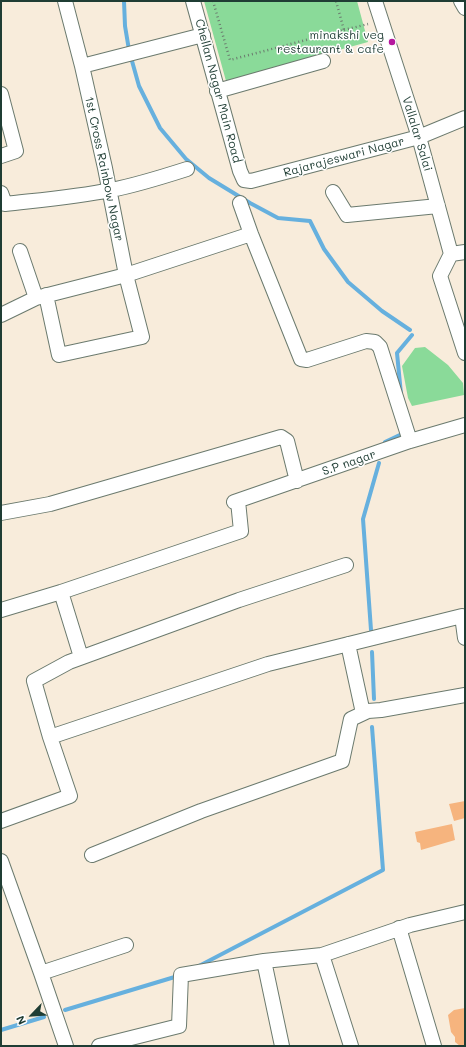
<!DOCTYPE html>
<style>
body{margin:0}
#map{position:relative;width:466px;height:1047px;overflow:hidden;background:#f8ecdb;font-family:Mali,sans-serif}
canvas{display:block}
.frame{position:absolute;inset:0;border:2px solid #1f3d34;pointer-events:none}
.north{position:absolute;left:12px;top:995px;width:40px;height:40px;-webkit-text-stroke:3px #fff;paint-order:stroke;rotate:245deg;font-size:11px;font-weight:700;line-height:16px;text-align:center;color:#1f3d34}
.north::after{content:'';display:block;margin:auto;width:14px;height:18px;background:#1f3d34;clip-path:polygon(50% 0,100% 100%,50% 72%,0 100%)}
</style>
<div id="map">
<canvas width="466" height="1047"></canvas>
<div class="frame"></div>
<div class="north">N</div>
</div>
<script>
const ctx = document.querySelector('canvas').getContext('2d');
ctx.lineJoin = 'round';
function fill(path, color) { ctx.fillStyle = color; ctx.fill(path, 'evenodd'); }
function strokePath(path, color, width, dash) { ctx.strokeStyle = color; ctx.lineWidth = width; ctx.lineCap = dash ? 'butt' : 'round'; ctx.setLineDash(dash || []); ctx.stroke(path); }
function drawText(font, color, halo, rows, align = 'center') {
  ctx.font = font + ' Mali,sans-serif'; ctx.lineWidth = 3; ctx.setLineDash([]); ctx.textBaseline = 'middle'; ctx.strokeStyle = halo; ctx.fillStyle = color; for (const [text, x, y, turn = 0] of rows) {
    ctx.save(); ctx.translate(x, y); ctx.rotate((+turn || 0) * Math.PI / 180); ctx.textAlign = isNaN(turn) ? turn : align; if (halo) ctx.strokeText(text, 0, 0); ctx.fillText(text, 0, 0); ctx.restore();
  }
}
const green = new Path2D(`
 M 204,1 L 357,1 L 368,42 L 226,81 Z
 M 425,347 L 448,365 L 463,383 L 464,395 L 412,406 L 408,398 L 402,366 L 415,348 Z`);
const stream = new Path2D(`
 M 124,1 L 125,26 L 129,50
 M 132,61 L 139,86 L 160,128 L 186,159 L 209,178 L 250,203 L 278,218 L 310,221 L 324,249 L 348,282 L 382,311 L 410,330
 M 401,394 L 397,353 L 412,335
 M 385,442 L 404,433
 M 371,630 L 363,519 L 379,463
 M 372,652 L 374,699
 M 197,967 L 383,870 L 372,727
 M 65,1010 L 178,976
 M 1,1030 L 44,1017`);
const building = new Path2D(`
 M 465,801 L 465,818 L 454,821 L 449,804 Z
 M 452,824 L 455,840 L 421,850 L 420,843 L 417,842 L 415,832 Z
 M 465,1008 L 465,1046 L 460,1046 L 455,1042 L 455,1037 L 451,1032 L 448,1015 L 454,1010 Z`);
const path = new Path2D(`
 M 213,1 L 230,60 L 344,30 L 336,1
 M 344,30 L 368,24`);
const minor = new Path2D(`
 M 193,1 L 240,171 L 244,180 L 251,181 L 419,137 L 465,118
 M 375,1 L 419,137 L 451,254
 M 461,1 L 465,8
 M 82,66 L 203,35
 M 217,91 L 323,61
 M 1,94 L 16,151 L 1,156
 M 333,192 L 347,215 L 438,206
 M 1,193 L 5,204 C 40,200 76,197 111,190 C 137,185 162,177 187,169
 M 240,203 L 251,234 L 301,359 L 307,360 L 366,341 L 375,342 L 380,347 L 410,441
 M 20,251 L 36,298
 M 451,254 L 440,276 L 465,353
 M 451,254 L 465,252
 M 46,295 L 59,355 L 142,337 L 126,275 L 105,168 L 82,66 L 65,1
 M 1,315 L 36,298 L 126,275 L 251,234
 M 234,502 L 410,441 L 465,425
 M 1,513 L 50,504 L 281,437 L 287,441 L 297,481
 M 1,610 L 61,592
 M 348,644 L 363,713
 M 81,657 L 61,592 L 241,531 L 238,501
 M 50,737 L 268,664 L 462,616 L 465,638
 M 1,821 L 70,796 L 50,737 L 34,681 L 69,662 L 239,600 L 346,565
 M 92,855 L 201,811 L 342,761 L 351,719 L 368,711 L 381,710 L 465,695
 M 1,861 L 41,973 L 66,1046
 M 399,928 L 434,1046
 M 322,955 L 351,1046
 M 264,961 L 282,1046
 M 41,973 L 126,945
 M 99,1046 L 179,1026 L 181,975 L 264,961 L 322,955 L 410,925 L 465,912`);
const markers = [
 [392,42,4,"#b5179e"]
];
const poiNames = [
 ["minakshi veg",384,35],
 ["restaurant & cafe",384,49]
];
const streetNames = [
 ["Chellan Nagar Main Road",218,91,75],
 ["Vallalar Salai",417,134,73],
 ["Rajarajeswari Nagar",344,157,-15],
 ["1st Cross Rainbow Nagar",104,169,78],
 ["S.P nagar",349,463,-19]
];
fill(green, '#8ada99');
strokePath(stream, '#66b0de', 4);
fill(building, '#f6b47e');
strokePath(minor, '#6b7a6e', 16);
strokePath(path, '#6b7a6e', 2.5, [1, 3]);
strokePath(minor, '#fff', 14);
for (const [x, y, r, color] of markers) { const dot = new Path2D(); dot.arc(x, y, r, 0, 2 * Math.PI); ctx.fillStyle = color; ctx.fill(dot); strokePath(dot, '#fff', 1.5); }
drawText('12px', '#1f3d34', '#fff', poiNames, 'right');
drawText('12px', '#1f3d34', '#fff', streetNames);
</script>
